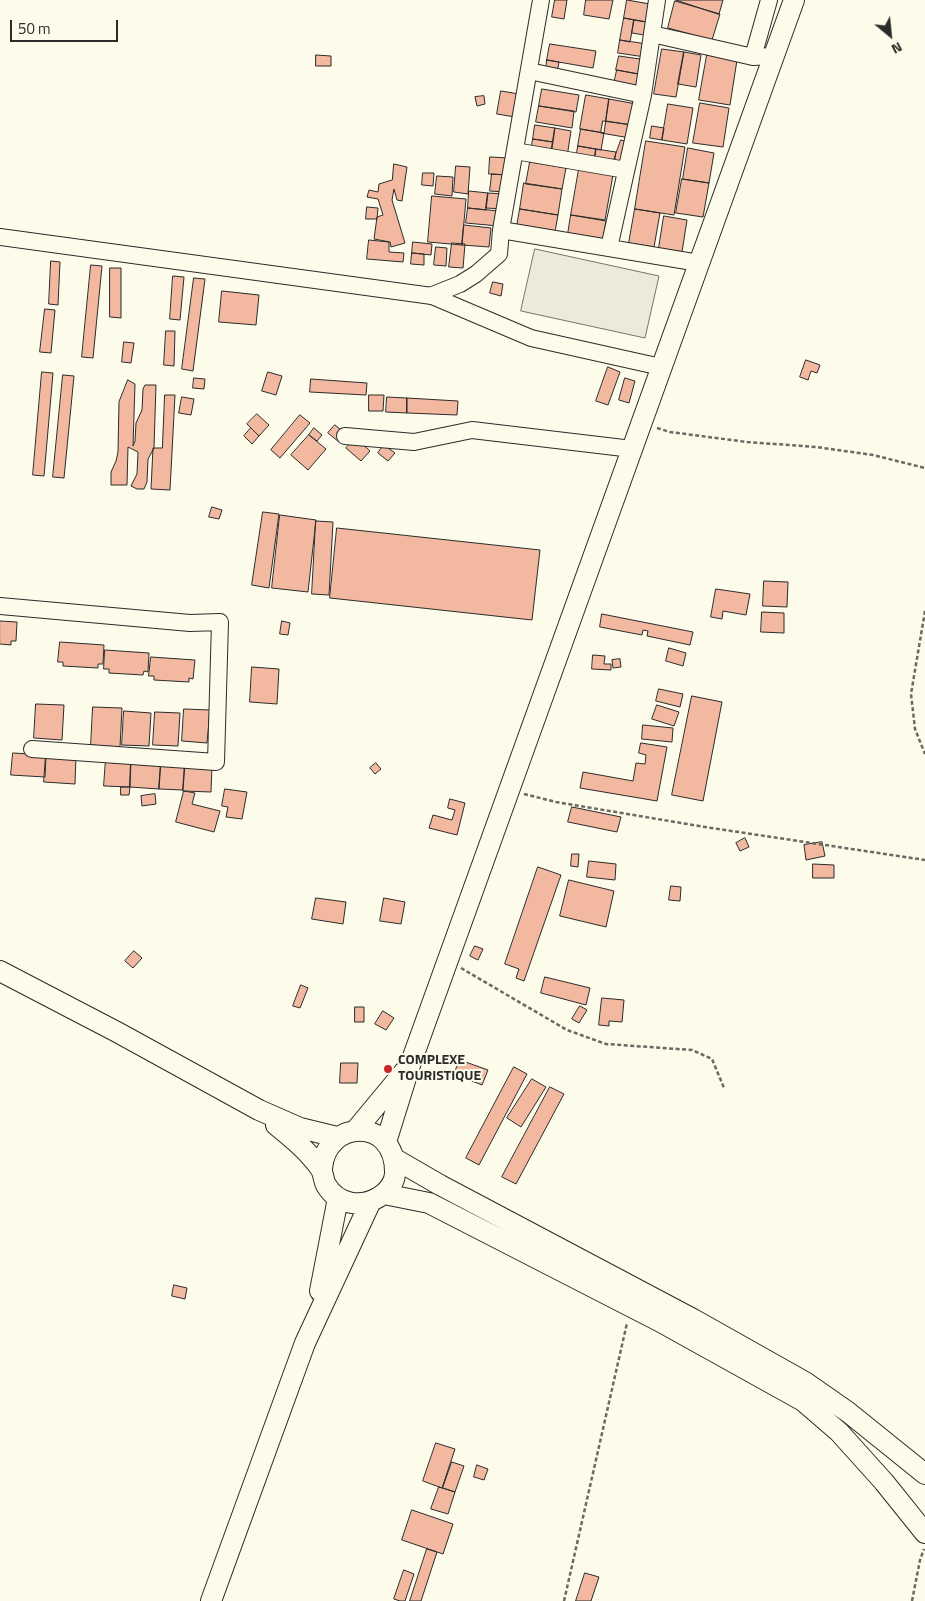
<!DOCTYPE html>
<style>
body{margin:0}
#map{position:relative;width:925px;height:1601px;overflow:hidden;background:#fdfbea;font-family:"Titillium Web",sans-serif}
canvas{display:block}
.north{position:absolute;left:865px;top:10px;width:50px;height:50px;-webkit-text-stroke:4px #fdfbea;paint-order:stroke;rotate:152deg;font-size:14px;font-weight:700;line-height:20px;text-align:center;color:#2b2b2b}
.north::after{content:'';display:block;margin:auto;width:18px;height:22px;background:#2b2b2b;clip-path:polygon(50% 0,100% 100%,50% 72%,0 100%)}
.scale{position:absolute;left:10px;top:20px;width:108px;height:22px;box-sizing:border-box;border:2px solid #2b2b2b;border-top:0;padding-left:6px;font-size:15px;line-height:18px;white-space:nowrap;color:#2b2b2b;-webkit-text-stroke:4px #fdfbea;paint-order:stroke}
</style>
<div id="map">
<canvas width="925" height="1601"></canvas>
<div class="north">N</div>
<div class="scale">50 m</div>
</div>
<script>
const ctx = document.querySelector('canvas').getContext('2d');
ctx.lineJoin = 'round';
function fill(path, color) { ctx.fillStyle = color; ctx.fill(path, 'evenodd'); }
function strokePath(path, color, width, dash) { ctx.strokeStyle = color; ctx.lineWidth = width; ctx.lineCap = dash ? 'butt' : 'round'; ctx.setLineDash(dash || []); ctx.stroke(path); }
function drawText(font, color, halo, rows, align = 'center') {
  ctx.font = font + ' "Titillium Web",sans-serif'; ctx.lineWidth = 4; ctx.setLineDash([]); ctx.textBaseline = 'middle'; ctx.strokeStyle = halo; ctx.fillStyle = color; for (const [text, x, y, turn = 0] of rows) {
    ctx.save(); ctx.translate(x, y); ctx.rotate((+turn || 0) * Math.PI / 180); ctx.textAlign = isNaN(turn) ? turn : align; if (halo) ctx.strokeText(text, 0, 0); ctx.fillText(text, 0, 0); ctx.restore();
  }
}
const green = new Path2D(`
 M 535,249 L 659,276 L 645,338 L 521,311 Z`);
const building = new Path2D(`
 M 555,0 L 567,0 L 564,19 L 552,17 Z
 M 586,0 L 613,0 L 609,19 L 584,15 Z
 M 627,0 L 650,4 L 647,22 L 624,18 Z
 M 676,0 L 723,0 L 719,14 Z
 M 675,1 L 720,14 L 712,40 L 668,28 Z
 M 624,18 L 634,20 L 630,42 L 620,40 Z
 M 634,20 L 646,22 L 644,35 L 632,33 Z
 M 620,40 L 647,44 L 645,57 L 618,53 Z
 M 550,44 L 596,51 L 593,68 L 547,60 Z
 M 662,49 L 684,52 L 676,97 L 654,94 Z
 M 684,52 L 701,55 L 696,87 L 678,84 Z
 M 316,55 L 331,56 L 331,66 L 316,66 Z
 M 707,55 L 737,60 L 730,105 L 699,100 Z
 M 619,56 L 647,60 L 644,75 L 616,70 Z
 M 547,60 L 559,62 L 557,73 L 546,71 Z
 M 617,70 L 644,75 L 642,89 L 614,84 Z
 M 542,89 L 579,95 L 576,112 L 539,106 Z
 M 501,91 L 519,94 L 515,117 L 497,114 Z
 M 586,95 L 609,99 L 604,133 L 580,129 Z
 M 484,96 L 485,104 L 477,106 L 475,97 Z
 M 609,99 L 636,104 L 632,125 L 606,121 Z
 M 700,103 L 729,108 L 723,147 L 693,143 Z
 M 668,104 L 693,108 L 687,144 L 662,140 Z
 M 539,106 L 574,111 L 572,128 L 536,122 Z
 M 603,121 L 632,125 L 630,138 L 601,133 Z
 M 535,125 L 555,128 L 553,142 L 533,139 Z
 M 652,126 L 664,128 L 662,140 L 650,138 Z
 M 555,128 L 571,131 L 567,157 L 551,154 Z
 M 581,129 L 604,133 L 601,150 L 578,146 Z
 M 533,139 L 553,142 L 551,154 L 531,151 Z
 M 621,140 L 633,144 L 626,164 L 614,160 Z
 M 646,141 L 685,147 L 674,215 L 635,209 Z
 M 578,146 L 596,149 L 594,163 L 576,160 Z
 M 688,148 L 714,153 L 709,183 L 683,179 Z
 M 596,149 L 616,152 L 614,165 L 594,162 Z
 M 490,157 L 509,158 L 507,175 L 489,174 Z
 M 530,162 L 566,168 L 562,189 L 526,184 Z
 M 394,164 L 407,167 L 402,201 L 397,200 L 394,189 L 392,200 L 405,243 L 391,247 L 390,242 L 374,239 L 377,217 L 383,215 L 378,199 L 367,197 L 369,190 L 378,192 L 379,184 L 392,180 Z
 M 456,166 L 470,167 L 468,194 L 454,192 Z
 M 579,169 L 613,175 L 605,220 L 571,215 Z
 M 423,173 L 434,173 L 433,186 L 422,185 Z
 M 492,174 L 507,175 L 505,192 L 490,191 Z
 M 437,176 L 453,177 L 452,196 L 435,194 Z
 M 682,179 L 709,183 L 703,217 L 676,213 Z
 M 524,183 L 562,189 L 558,215 L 520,209 Z
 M 469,191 L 488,193 L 486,210 L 468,208 Z
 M 488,193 L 504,194 L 503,209 L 486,208 Z
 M 432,196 L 466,199 L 462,245 L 428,242 Z
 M 367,207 L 378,208 L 377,219 L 366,219 Z
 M 468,208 L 499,211 L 498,226 L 466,223 Z
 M 520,209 L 558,215 L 555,232 L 517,226 Z
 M 635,209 L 660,213 L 654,247 L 629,243 Z
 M 571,215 L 606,221 L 603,239 L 568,234 Z
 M 664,216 L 687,220 L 682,252 L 659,248 Z
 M 464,225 L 491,228 L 489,247 L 462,245 Z
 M 369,240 L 389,242 L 389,252 L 404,253 L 403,262 L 367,259 Z
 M 413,242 L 432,244 L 431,255 L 412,253 Z
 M 452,243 L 465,244 L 463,268 L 449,267 Z
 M 436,247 L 447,248 L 446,266 L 434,265 Z
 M 412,253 L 424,254 L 424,265 L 411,264 Z
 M 51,261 L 60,262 L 58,305 L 49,304 Z
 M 91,265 L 102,266 L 93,358 L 82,357 Z
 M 110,268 L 121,268 L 121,318 L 110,317 Z
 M 173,276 L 184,277 L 180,320 L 170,319 Z
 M 194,278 L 205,279 L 193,371 L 182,369 Z
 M 493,282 L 503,284 L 501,296 L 490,293 Z
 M 222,291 L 259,295 L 256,325 L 219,322 Z
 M 45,309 L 55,310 L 51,353 L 40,352 Z
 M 166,331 L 175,331 L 174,366 L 164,365 Z
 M 124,342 L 134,343 L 131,363 L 122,362 Z
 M 806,360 L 820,365 L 817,373 L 811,371 L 808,380 L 800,377 Z
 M 608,367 L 620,372 L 608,405 L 596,401 Z
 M 42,372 L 53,373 L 44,476 L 33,475 Z
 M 268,372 L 282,376 L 276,395 L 262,391 Z
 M 63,375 L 74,376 L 64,478 L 53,477 Z
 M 194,378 L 205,379 L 204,389 L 193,388 Z
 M 625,378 L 635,381 L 629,403 L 619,400 Z
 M 311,379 L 367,383 L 366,395 L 310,392 Z
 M 128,380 L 135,384 L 133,446 L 135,441 L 136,423 L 142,410 L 143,389 L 145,385 L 156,385 L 154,448 L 148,459 L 147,482 L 144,489 L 137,489 L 131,486 L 137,474 L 138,452 L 128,447 L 127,485 L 111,485 L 111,472 L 116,461 L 118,452 L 119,402 Z
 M 165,395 L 175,395 L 170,490 L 151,489 L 153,448 L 162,448 Z
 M 369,395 L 384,395 L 383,411 L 369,411 Z
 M 182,397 L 194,399 L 191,415 L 179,413 Z
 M 387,397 L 407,398 L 407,413 L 386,412 Z
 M 407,398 L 458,401 L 457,415 L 407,413 Z
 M 257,414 L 269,425 L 259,436 L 247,424 Z
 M 300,415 L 310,423 L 280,458 L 271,450 Z
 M 335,425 L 346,434 L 339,442 L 328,433 Z
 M 251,428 L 259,436 L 252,444 L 244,436 Z
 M 314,428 L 322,435 L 317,441 L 309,435 Z
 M 309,435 L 326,449 L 308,470 L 291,455 Z
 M 356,438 L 370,451 L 361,461 L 346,448 Z
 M 384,445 L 395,453 L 388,461 L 378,453 Z
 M 212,507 L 222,510 L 219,519 L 209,517 Z
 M 263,512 L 279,514 L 269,588 L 252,585 Z
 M 280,515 L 316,520 L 308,592 L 272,588 Z
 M 316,521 L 333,522 L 329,595 L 312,594 Z
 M 337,528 L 540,550 L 532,620 L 330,598 Z
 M 764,581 L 788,582 L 787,607 L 763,606 Z
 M 716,589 L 750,594 L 746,615 L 723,611 L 722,619 L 711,617 Z
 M 762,612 L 784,613 L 784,633 L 761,632 Z
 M 602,614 L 693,632 L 690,645 L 647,636 L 648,631 L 643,630 L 642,635 L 600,627 Z
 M 0,621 L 17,622 L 16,641 L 11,641 L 11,645 L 0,644 Z
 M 282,621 L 290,623 L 288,635 L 280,634 Z
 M 60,642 L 104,645 L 103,664 L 98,664 L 98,668 L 63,666 L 63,662 L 58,662 Z
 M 669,648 L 686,653 L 683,666 L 666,661 Z
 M 105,650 L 149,653 L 148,672 L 144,671 L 143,675 L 109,673 L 109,669 L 104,669 Z
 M 593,655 L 605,656 L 604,664 L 611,664 L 611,670 L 592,669 Z
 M 151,657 L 195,660 L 193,679 L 189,678 L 189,682 L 154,680 L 154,676 L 149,676 Z
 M 620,659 L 621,667 L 613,668 L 612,660 Z
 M 252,667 L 279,669 L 277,704 L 250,702 Z
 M 659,689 L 683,694 L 680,707 L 656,701 Z
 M 692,696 L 722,702 L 703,801 L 672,795 Z
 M 36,704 L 64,705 L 62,740 L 34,738 Z
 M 657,705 L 679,712 L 674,726 L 652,719 Z
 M 93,707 L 122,708 L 120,747 L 91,745 Z
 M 184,709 L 210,710 L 207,743 L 182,741 Z
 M 124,711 L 151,713 L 149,746 L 122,745 Z
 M 155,712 L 180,713 L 178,746 L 153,745 Z
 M 643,725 L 673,728 L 672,742 L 642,739 Z
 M 641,743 L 667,747 L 657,801 L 580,788 L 583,772 L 633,781 L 636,763 L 645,764 L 646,755 L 639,753 Z
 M 13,753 L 46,755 L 45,777 L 11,775 Z
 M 46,755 L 76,756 L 75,784 L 44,782 Z
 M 106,758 L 131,760 L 130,787 L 104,786 Z
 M 131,760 L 161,761 L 159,789 L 130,787 Z
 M 161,762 L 185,763 L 183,790 L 159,789 Z
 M 185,763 L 212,765 L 211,792 L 183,791 Z
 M 376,763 L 381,769 L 375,774 L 370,768 Z
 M 121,787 L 130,787 L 129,795 L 121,795 Z
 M 225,789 L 247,792 L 242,819 L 226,817 L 228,807 L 222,806 Z
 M 184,791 L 195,793 L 192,804 L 220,811 L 214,832 L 176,822 Z
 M 155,794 L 156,804 L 142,806 L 141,796 Z
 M 450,799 L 465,803 L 457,835 L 429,828 L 433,815 L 452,820 L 455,810 L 448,808 Z
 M 572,807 L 621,817 L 617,832 L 568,822 Z
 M 745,838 L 749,847 L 740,851 L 736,843 Z
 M 822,842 L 825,856 L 806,860 L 804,845 Z
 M 572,854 L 579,854 L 578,867 L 571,866 Z
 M 589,861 L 616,864 L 615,880 L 587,877 Z
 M 813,864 L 834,865 L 834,878 L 813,878 Z
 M 538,867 L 561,875 L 524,981 L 516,978 L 519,969 L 505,964 Z
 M 569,880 L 614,891 L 606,927 L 560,916 Z
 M 671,886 L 681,887 L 680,901 L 669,900 Z
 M 316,898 L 346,902 L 343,924 L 312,919 Z
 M 384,898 L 405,902 L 401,924 L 380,921 Z
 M 475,946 L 483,949 L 478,960 L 470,956 Z
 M 134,951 L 142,958 L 133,968 L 125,961 Z
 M 545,977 L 590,988 L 586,1005 L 541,993 Z
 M 301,985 L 308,988 L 300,1008 L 293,1006 Z
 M 602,998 L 624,1000 L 622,1022 L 609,1021 L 609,1026 L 599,1025 Z
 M 580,1006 L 587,1010 L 579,1023 L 572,1019 Z
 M 355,1007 L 364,1007 L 364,1022 L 355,1022 Z
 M 383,1011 L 394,1018 L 386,1030 L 375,1024 Z
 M 460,1060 L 488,1070 L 482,1085 L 454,1074 Z
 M 341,1063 L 358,1063 L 357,1083 L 340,1083 Z
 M 514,1067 L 527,1074 L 479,1165 L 466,1158 Z
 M 532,1079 L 546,1087 L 521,1127 L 507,1118 Z
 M 550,1087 L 564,1094 L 516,1184 L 502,1177 Z
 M 174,1285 L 187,1288 L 185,1299 L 172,1296 Z
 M 436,1443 L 455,1449 L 442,1488 L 423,1481 Z
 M 452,1462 L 464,1466 L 455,1492 L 443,1488 Z
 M 477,1465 L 488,1469 L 484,1480 L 474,1477 Z
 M 439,1487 L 455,1492 L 448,1514 L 431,1509 Z
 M 412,1510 L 453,1524 L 443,1554 L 402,1540 Z
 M 427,1549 L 437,1552 L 421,1601 L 410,1601 Z
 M 404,1570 L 414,1574 L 405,1601 L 400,1601 L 394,1599 Z
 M 585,1573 L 599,1577 L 591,1601 L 576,1601 Z`);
const path = new Path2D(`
 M 657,428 L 670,432 L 747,442 L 816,447 L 873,455 L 925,468
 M 925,611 L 911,694 L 915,729 L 925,754
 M 524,794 L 556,802 L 705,827 L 925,860
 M 461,968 L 567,1030 L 606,1044 L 692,1050 L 712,1059 L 724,1088
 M 564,1601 L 627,1323
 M 912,1601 L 920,1560 L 924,1549`);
const minor = new Path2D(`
 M 541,0 L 501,230 L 699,263
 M 652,34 L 753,57 L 774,56
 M 753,57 L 769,0
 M 529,71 L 643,95
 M 515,151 L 626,170
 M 0,237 L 432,296 L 531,338 L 661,367
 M 609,248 L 643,95 L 657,0
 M 430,296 L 460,284 L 476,274 L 499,254 L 501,230
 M 345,436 L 414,442 L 472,430 L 632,449
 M 0,606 L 190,623 L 220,622 L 216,762 L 32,749`);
const major = new Path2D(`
 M 0,971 L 117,1032 L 259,1110 L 300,1128 L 337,1137
 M 276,1125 C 292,1138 308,1151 320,1168 C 324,1173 323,1180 326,1185 C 338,1205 361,1208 379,1197 C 388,1192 395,1182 395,1173 C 396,1116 325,1119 322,1169
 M 355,1131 L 404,1072
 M 386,1142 L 410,1065 L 794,0
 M 395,1159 L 440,1185 L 693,1319 L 805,1382 L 848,1412 L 925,1474
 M 384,1194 L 429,1203 L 659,1321 L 803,1401 L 839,1432 L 884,1482 L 925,1533
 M 320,1291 L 338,1198
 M 211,1601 L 305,1343 L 370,1203`);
const markers = [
 [388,1069,5,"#c62828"]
];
const poiNames = [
 ["COMPLEXE",398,1061],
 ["TOURISTIQUE",398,1077]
];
fill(green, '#ecebdb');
strokePath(green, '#74746e', 1);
fill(building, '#f2b8a0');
strokePath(building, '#2b2b2b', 1);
strokePath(minor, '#2b2b2b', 18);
strokePath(major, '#2b2b2b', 22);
strokePath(path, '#6a6964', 2.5, [4, 2.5]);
strokePath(minor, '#fdfbea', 16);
strokePath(major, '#fdfbea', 20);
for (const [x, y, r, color] of markers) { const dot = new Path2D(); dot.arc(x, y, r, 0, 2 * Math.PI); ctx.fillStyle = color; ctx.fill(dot); strokePath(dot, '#fdfbea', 2); }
drawText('bold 14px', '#2b2b2b', '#fdfbea', poiNames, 'left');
</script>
